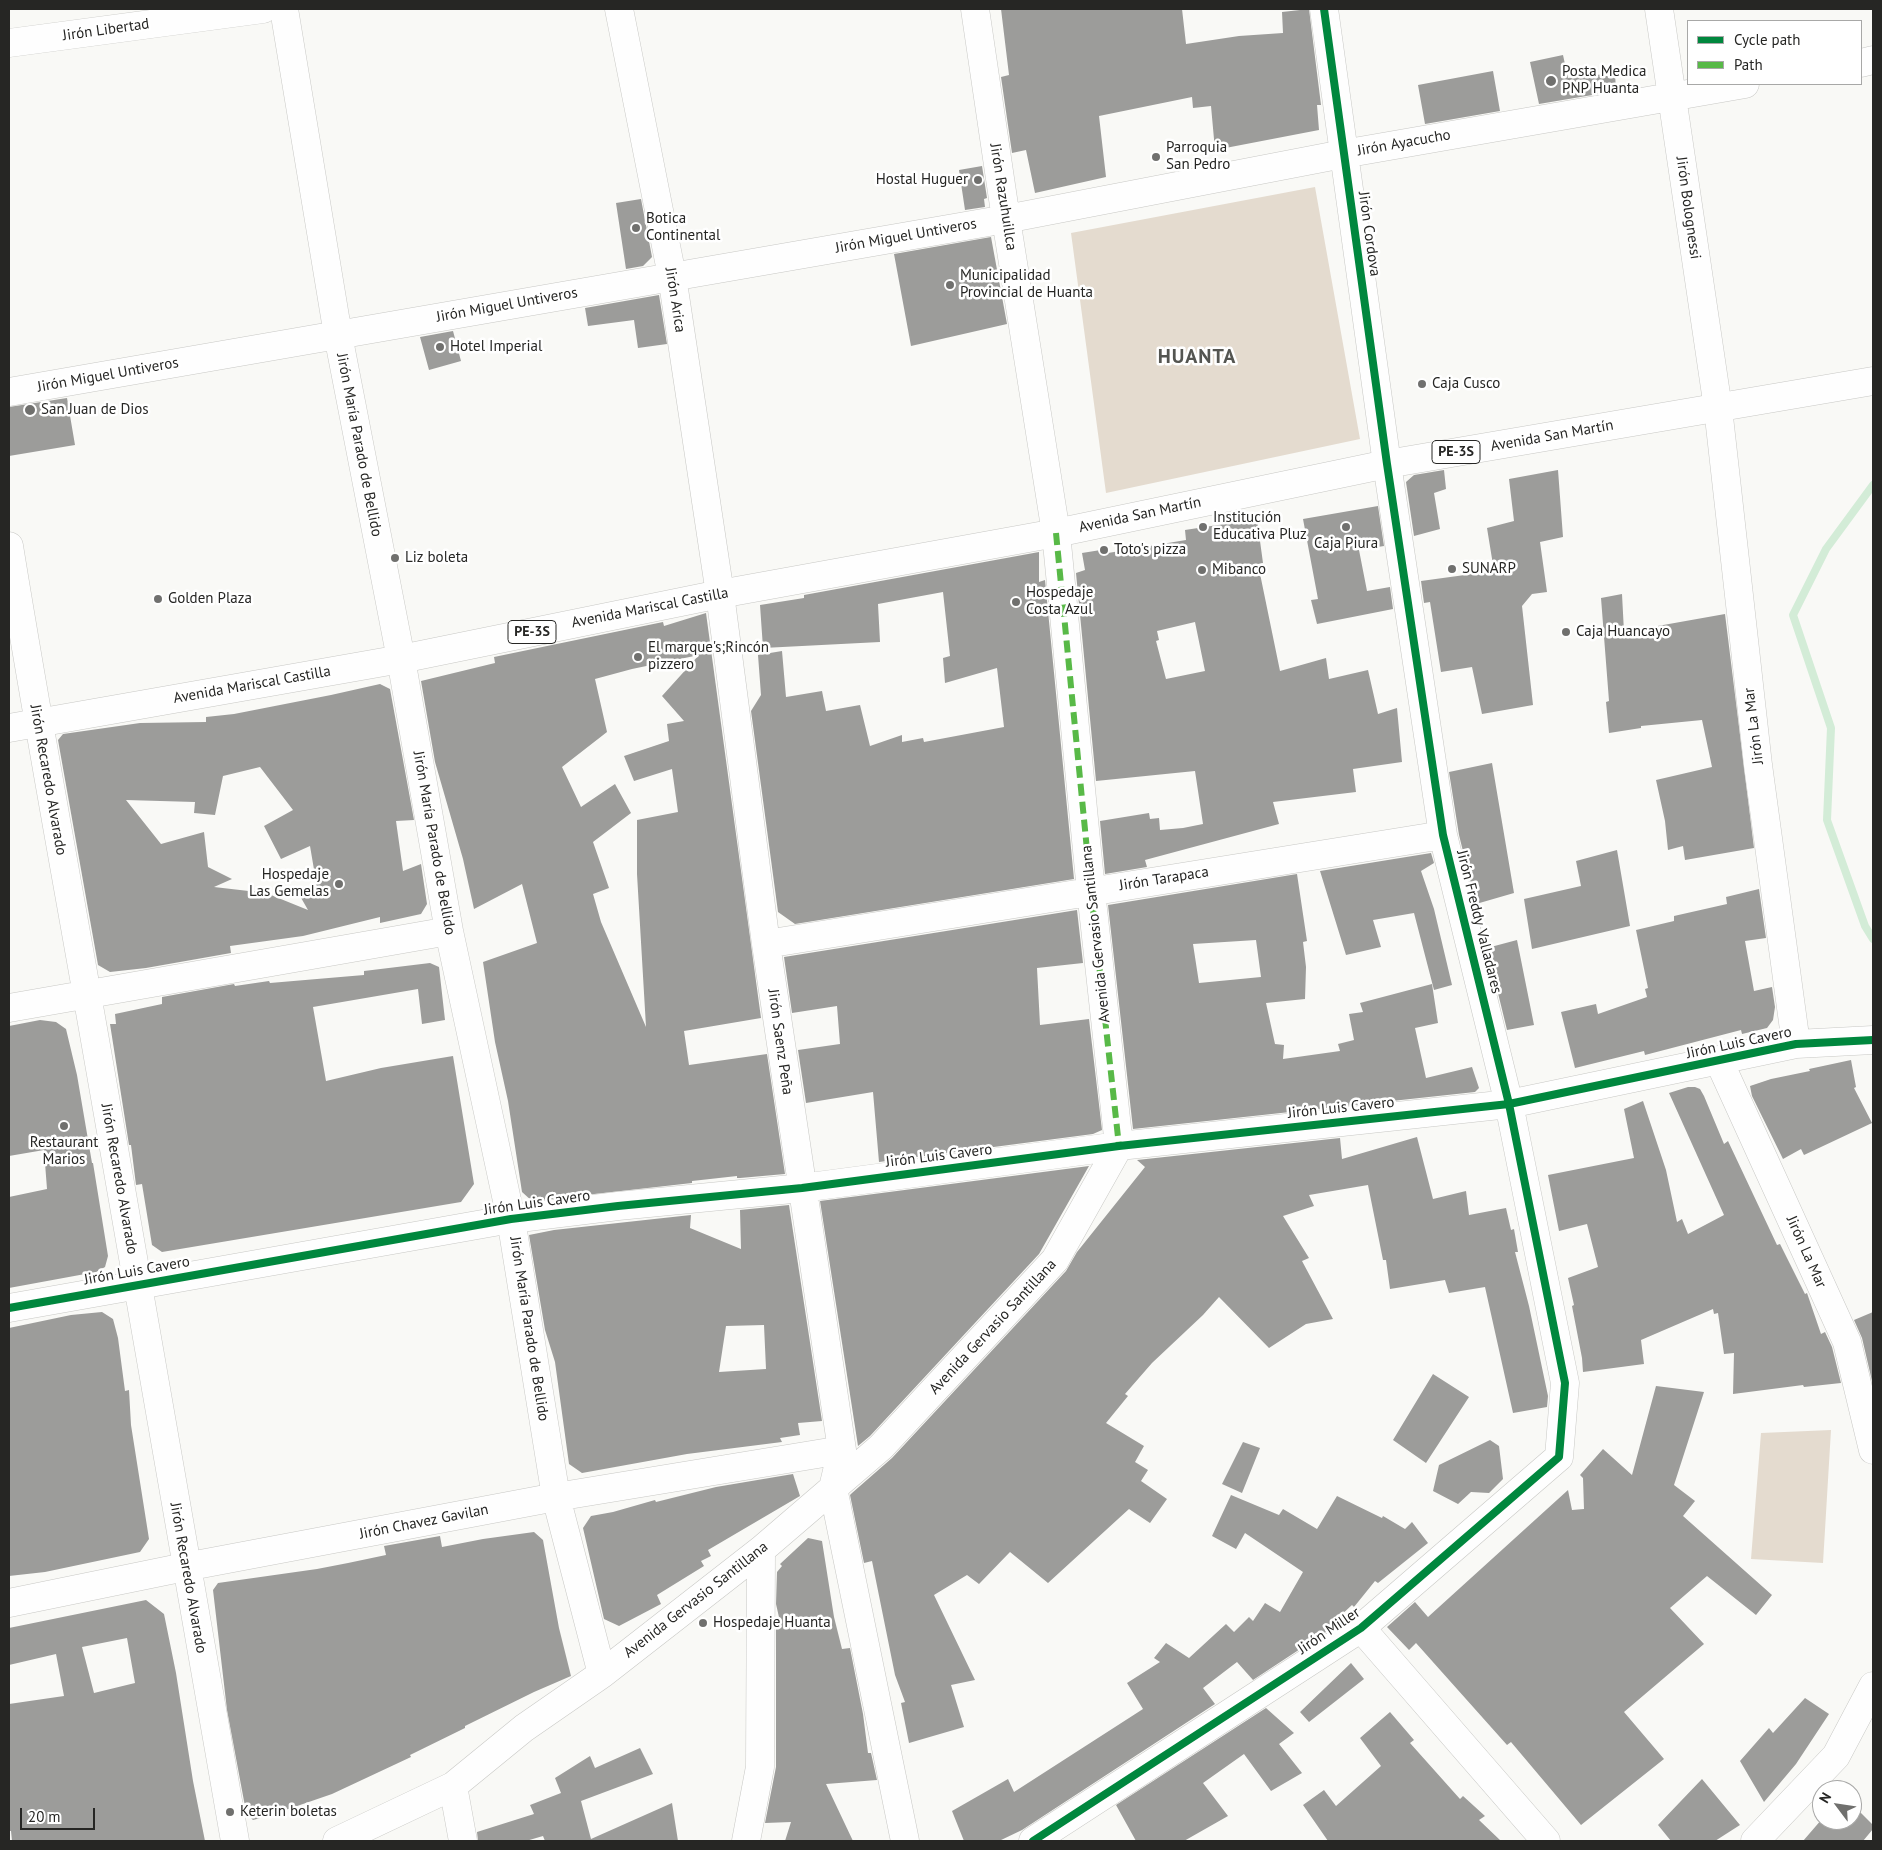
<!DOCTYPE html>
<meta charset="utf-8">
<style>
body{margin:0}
#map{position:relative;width:1882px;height:1850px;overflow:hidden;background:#f9f9f6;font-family:"PT Sans",sans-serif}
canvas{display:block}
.frame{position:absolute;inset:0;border:10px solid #262624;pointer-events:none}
.legend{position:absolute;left:1687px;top:20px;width:175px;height:65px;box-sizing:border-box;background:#fff;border:1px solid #a8a8a7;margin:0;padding:6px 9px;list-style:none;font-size:15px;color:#262624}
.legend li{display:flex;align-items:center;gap:10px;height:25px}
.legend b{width:25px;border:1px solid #a8a8a7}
.north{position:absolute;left:1812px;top:1780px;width:50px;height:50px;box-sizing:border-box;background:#fff;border:1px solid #a8a8a7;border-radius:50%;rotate:301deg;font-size:14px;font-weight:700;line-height:20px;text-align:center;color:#262624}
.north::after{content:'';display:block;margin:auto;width:18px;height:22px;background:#70706e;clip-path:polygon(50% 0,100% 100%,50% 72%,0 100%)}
.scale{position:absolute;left:20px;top:1808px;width:75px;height:22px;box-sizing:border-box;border:2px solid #262624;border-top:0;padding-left:6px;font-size:15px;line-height:18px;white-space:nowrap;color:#262624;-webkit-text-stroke:4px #fff;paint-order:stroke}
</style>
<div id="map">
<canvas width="1882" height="1850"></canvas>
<div class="frame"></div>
<ul class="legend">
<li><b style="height:6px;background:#00873e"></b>Cycle path</li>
<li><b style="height:6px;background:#58b947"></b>Path</li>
</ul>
<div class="north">N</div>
<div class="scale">20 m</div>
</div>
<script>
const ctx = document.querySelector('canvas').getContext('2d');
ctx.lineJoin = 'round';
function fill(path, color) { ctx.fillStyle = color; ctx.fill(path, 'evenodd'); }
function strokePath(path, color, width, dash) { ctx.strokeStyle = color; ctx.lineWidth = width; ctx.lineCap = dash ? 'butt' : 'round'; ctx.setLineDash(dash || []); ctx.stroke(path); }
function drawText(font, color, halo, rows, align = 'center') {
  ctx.font = font + ' "PT Sans",sans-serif'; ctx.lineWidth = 5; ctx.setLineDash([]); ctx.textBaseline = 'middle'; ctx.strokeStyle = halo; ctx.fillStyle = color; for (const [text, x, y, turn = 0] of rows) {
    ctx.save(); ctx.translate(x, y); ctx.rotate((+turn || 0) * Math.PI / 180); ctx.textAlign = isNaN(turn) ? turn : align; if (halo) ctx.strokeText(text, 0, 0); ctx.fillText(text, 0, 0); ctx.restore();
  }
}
const green = new Path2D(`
 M 1315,187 L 1360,439 L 1106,493 L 1071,233 Z
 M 1831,1430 L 1823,1563 L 1751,1559 L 1761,1433 Z`);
const stream = new Path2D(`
 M 1873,485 L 1826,549 L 1793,615 L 1831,728 L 1827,820 L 1865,926 L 1873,939`);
const building = new Path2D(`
 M 1001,9 L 1182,9 L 1186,44 L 1239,36 L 1283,33 L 1282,12 L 1309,9 L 1321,105 L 1317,105 L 1319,130 L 1215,150 L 1211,106 L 1193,108 L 1192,97 L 1099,116 L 1106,177 L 1035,193 L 1026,150 L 1012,153 L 1001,77 L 1009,75 Z
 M 1563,55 L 1568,78 L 1615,73 L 1616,91 L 1539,104 L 1530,62 Z
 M 1493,71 L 1500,111 L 1425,124 L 1418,85 Z
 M 982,166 L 987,198 L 984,199 L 985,207 L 965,210 L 959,170 Z
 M 641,199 L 652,257 L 643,266 L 626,269 L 616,203 Z
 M 991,237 L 1007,324 L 911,346 L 894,254 Z
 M 659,295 L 667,344 L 638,348 L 634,320 L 588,326 L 585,308 Z
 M 453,331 L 461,361 L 429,370 L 420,337 Z
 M 67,398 L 75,445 L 9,456 L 9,407 Z
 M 1444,470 L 1446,489 L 1434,493 L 1440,529 L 1414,536 L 1406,482 L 1414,475 Z
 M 1558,470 L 1563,537 L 1540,542 L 1547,592 L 1532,594 L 1522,606 L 1533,705 L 1482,714 L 1472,667 L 1441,672 L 1430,602 L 1424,603 L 1421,581 L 1494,571 L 1487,528 L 1514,521 L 1509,479 Z
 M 1378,506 L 1384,546 L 1359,550 L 1367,591 L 1390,587 L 1393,609 L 1317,624 L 1311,600 L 1318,599 L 1303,519 Z
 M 1257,519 L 1263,563 L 1258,564 L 1280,671 L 1326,658 L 1329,679 L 1368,670 L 1378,714 L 1397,708 L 1402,762 L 1353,769 L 1356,792 L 1273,802 L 1279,824 L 1145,860 L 1147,867 L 1105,874 L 1100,821 L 1149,813 L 1150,819 L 1159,818 L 1160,830 L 1183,828 L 1203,824 L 1195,771 L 1096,781 L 1076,573 L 1085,570 L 1082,553 L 1107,549 L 1108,553 L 1186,540 L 1185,530 ZM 1195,622 L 1205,671 L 1166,679 L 1156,641 L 1159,640 L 1157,631 Z
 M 1039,552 L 1039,582 L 1045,580 L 1074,879 L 795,924 L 778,912 L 751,711 L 761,695 L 758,655 L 782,651 L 786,697 L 822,691 L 826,711 L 860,705 L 870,746 L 902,735 L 902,742 L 923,738 L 924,742 L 1004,727 L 997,668 L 945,683 L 943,658 L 950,656 L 943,592 L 878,604 L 880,642 L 763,648 L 760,605 L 804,598 L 804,595 Z
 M 1622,594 L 1624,632 L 1725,614 L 1754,848 L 1685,860 L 1683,846 L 1668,850 L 1665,821 L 1656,780 L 1712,767 L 1702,720 L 1641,726 L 1641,728 L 1609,733 L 1606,702 L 1609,701 L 1601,598 Z
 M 706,613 L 761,1018 L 684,1031 L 689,1065 L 767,1054 L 785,1174 L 740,1178 L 737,1178 L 737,1176 L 692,1181 L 692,1183 L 532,1201 L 522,1192 L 508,1101 L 495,1042 L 483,962 L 537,943 L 522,884 L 474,909 L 463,859 L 435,762 L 421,681 L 495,663 L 494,657 L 663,622 L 664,626 ZM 699,655 L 662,696 L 684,721 L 667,724 L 669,741 L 624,756 L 634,781 L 672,769 L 678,812 L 637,820 L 637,874 L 646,1027 L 601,922 L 593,894 L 609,888 L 593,842 L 631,813 L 615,784 L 581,807 L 562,767 L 607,732 L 595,679 L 632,669 Z
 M 380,684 L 390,689 L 414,820 L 396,821 L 403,871 L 421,864 L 427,904 L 421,914 L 380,923 L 380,917 L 303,936 L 230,946 L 231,953 L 146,968 L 110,972 L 98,965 L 58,740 L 63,734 L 140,723 L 206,722 L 206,717 L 234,714 L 331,695 ZM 260,767 L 293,810 L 264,826 L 281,859 L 310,846 L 318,893 L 300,896 L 308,910 L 266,893 L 214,887 L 232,879 L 208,867 L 204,832 L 161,844 L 126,800 L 195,802 L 194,813 L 215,815 L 223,776 Z
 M 1492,763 L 1514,893 L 1476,904 L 1459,835 L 1449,772 Z
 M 1617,850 L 1630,926 L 1532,949 L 1524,899 L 1581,886 L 1576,861 Z
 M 1431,853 L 1434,863 L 1421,871 L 1434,909 L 1452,985 L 1434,990 L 1414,913 L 1373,920 L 1381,947 L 1346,955 L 1320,871 Z
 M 1297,874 L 1307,941 L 1303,942 L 1306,967 L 1305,999 L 1266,1003 L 1275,1044 L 1284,1045 L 1283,1059 L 1340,1051 L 1338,1044 L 1354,1040 L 1349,1014 L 1363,1012 L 1360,1003 L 1432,984 L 1438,1023 L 1415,1028 L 1426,1078 L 1472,1067 L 1479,1088 L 1475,1092 L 1133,1129 L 1108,905 ZM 1256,940 L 1261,977 L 1199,983 L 1193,944 Z
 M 1759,889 L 1766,938 L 1745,941 L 1754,991 L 1772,987 L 1775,1007 L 1773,1020 L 1767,1028 L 1742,1034 L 1741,1030 L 1645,1055 L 1644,1051 L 1575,1068 L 1561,1012 L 1596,1004 L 1598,1014 L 1647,997 L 1645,989 L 1648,988 L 1636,930 L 1674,921 L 1674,916 L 1727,904 L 1726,897 Z
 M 1077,910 L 1083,963 L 1037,968 L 1040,1025 L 1089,1019 L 1102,1130 L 1093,1134 L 879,1162 L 873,1092 L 806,1103 L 798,1050 L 840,1044 L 837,1006 L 792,1013 L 784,957 Z
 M 1517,940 L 1534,1025 L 1507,1030 L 1487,948 Z
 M 430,963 L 439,967 L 445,1020 L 422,1024 L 418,989 L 313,1007 L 326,1081 L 381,1068 L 453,1056 L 474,1184 L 461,1202 L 162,1252 L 152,1245 L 142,1184 L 136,1185 L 131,1145 L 129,1145 L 110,1024 L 116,1024 L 115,1014 L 162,1004 L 162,997 L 234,984 L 235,986 L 269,981 L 270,983 L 364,975 L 364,971 Z
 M 40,1020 L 56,1022 L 66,1029 L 77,1075 L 92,1163 L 93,1163 L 108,1256 L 105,1267 L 96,1272 L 9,1288 L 9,1197 L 47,1189 L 44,1150 L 9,1156 L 9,1026 Z
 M 1851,1060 L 1856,1087 L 1854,1088 L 1872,1123 L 1804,1155 L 1801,1149 L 1783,1159 L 1752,1096 L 1750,1086 L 1771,1079 L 1810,1071 L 1809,1069 Z
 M 1688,1087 L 1695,1087 L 1700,1089 L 1704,1096 L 1724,1144 L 1728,1141 L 1777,1245 L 1780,1244 L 1805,1294 L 1807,1293 L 1821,1334 L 1825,1332 L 1832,1347 L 1841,1383 L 1804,1387 L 1803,1385 L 1733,1394 L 1734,1353 L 1724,1354 L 1718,1313 L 1714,1314 L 1713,1309 L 1641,1340 L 1644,1364 L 1583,1372 L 1582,1358 L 1572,1306 L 1574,1305 L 1568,1278 L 1598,1267 L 1587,1224 L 1559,1231 L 1548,1175 L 1634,1158 L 1624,1109 L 1643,1101 L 1666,1170 L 1677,1222 L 1682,1219 L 1688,1234 L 1724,1215 L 1669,1093 Z
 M 1417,1137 L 1433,1199 L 1466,1191 L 1469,1215 L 1506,1208 L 1511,1230 L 1514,1229 L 1518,1252 L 1515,1252 L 1529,1306 L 1548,1396 L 1547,1407 L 1513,1413 L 1485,1287 L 1449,1293 L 1445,1280 L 1390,1289 L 1386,1260 L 1383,1260 L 1368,1185 L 1309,1195 L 1314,1206 L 1283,1216 L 1309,1258 L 1302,1261 L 1333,1319 L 1306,1324 L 1269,1348 L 1219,1297 L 1203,1315 L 1152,1363 L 1125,1394 L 1128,1396 L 1106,1423 L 1144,1446 L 1135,1462 L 1148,1470 L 1141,1481 L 1167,1499 L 1150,1523 L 1129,1509 L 1048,1583 L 1010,1552 L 979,1584 L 967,1575 L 934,1595 L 975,1680 L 951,1685 L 964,1727 L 909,1743 L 901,1703 L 905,1702 L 895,1675 L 872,1561 L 864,1563 L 850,1495 L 852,1493 L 892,1458 L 1066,1271 L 1077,1252 L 1145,1167 L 1137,1160 L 1340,1138 L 1342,1159 Z
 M 1089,1166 L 1039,1254 L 870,1436 L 858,1446 L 820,1201 Z
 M 789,1205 L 822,1421 L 798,1423 L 800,1435 L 780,1438 L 782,1442 L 687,1454 L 582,1473 L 569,1464 L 555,1362 L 545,1330 L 529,1235 L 554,1230 L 691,1215 L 690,1228 L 741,1249 L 740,1210 ZM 764,1325 L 766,1369 L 719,1372 L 726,1326 Z
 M 102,1312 L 113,1319 L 118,1338 L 125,1391 L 129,1390 L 131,1425 L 149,1539 L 140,1552 L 45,1572 L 9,1576 L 9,1328 L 71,1315 Z
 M 1873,1312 L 1873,1381 L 1872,1381 L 1862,1338 L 1854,1320 Z
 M 1433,1374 L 1469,1397 L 1426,1463 L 1393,1440 Z
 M 1656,1386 L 1704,1392 L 1674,1485 L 1695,1501 L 1683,1516 L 1772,1595 L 1756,1615 L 1707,1576 L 1670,1608 L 1704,1644 L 1624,1712 L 1664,1759 L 1581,1825 L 1511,1742 L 1507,1745 L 1416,1643 L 1409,1650 L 1387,1627 L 1415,1602 L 1428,1617 L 1568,1490 L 1572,1510 L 1584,1509 L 1583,1478 L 1580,1475 L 1603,1449 L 1632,1475 Z
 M 1490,1440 L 1499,1446 L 1503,1479 L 1489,1493 L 1471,1492 L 1458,1504 L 1433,1491 L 1439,1465 Z
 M 1243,1442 L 1260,1448 L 1242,1493 L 1222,1484 Z
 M 793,1474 L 800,1496 L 708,1550 L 711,1556 L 701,1561 L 704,1566 L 657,1595 L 661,1604 L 619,1626 L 604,1619 L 583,1528 L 591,1516 L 613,1512 L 655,1500 L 656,1502 L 716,1487 Z
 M 1231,1495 L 1279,1515 L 1283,1509 L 1317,1529 L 1337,1496 L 1382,1518 L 1383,1516 L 1405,1529 L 1412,1522 L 1428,1543 L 1378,1583 L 1375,1581 L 1354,1607 L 1352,1605 L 1325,1630 L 1326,1632 L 1253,1680 L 1237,1662 L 1203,1688 L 1215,1704 L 1022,1830 L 999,1841 L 964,1841 L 952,1811 L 1008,1779 L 1014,1792 L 1143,1709 L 1127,1683 L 1160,1662 L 1154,1658 L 1166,1643 L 1189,1658 L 1226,1624 L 1234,1632 L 1249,1617 L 1253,1621 L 1265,1603 L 1280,1612 L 1303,1572 L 1245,1533 L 1236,1549 L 1212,1536 Z
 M 534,1532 L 543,1540 L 559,1628 L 571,1676 L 534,1692 L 465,1726 L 465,1728 L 410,1755 L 411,1757 L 332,1794 L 268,1816 L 253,1820 L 247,1814 L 244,1801 L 227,1710 L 213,1590 L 218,1583 L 317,1569 L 348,1563 L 386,1555 L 384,1546 L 440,1536 L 442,1547 L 483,1539 Z
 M 808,1538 L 822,1541 L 834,1617 L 842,1649 L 850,1648 L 863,1714 L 868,1753 L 871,1753 L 877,1780 L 826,1784 L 853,1841 L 785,1841 L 791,1822 L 765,1823 L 776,1767 L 776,1627 L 781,1626 L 776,1604 L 777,1572 L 782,1566 L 780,1564 Z
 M 146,1600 L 164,1614 L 176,1673 L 193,1781 L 205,1841 L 12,1841 L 11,1831 L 9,1831 L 9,1704 L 64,1696 L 56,1654 L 9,1665 L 9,1628 ZM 127,1638 L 135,1683 L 94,1693 L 82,1647 Z
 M 1351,1663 L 1364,1679 L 1309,1722 L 1300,1712 Z
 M 1805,1698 L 1829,1714 L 1796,1764 L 1764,1802 L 1740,1761 L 1769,1728 L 1773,1733 Z
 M 1266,1708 L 1294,1733 L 1279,1744 L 1302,1773 L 1271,1791 L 1244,1754 L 1203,1783 L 1228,1816 L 1184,1841 L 1136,1841 L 1116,1805 Z
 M 1390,1712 L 1414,1740 L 1410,1743 L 1460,1799 L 1463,1796 L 1485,1816 L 1479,1820 L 1501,1841 L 1328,1841 L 1303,1805 L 1324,1790 L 1336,1806 L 1381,1766 L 1360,1738 Z
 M 640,1748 L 653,1774 L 581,1801 L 591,1839 L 672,1803 L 678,1841 L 545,1841 L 543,1836 L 526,1841 L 478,1841 L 477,1832 L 534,1814 L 530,1805 L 561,1793 L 555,1778 L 590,1756 L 595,1768 Z
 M 1702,1779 L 1740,1825 L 1715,1841 L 1671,1841 L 1658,1825 Z
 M 1852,1804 L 1873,1825 L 1873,1829 L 1863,1841 L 1803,1841 L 1822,1819 L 1852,1820 Z`);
const minor = new Path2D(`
 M 284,9 L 338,335 L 401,659 L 449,931 L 511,1219 L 556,1497 L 602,1674
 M 619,9 L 672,276 L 720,594 L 766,944 L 842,1450 L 833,1488 L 905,1841
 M 1659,9 L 1718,408 L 1758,765 L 1796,1044
 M 9,43 L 263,9
 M 1861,63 L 1873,60
 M 9,392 L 1006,219 L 1343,154 L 1745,84
 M 9,546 C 38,725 71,902 102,1080 C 146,1334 189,1588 235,1841
 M 766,944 L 1443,835
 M 9,1008 L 449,931
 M 1719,1061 L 1847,1342 L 1873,1450
 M 9,1308 L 511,1219 L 618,1206 L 802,1188 L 1119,1146 L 1509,1104 L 1796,1044 L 1873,1040
 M 9,1603 L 185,1567 L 556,1497 L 842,1450
 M 1361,1628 L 1546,1841
 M 453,1786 L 463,1841
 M 337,1841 L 453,1786 L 524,1728 L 602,1674 L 761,1550 L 881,1447 L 1055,1260 L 1119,1146 L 1091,891 L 1056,533 L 1006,219 L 975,9
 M 746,1841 L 760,1767 L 761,1550
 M 1033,1841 L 1361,1628 L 1559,1457 L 1565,1383 L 1509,1104 L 1443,835 L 1387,464 L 1324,9
 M 1755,1841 L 1836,1756 L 1873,1686`);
const highway = new Path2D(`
 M 9,728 L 401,659 L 720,594 L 1056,533 L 1387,464 L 1873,381`);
const quiet = new Path2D(`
 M 1056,533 L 1091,891 L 1119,1146`);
const cycleway = new Path2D(`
 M 9,1308 L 511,1219 L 618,1206 L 802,1188 L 1119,1146 L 1509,1104 L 1796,1044 L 1873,1040
 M 1033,1841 L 1361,1628 L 1559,1457 L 1565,1383 L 1509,1104 L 1443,835 L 1387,464 L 1324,9`);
const markers = [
 [1551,81,6,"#70706e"],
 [1156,157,5,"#70706e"],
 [978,180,5,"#70706e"],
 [636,228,5,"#70706e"],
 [950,285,5,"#70706e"],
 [440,347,5,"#70706e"],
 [1422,384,5,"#70706e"],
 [30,410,6,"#70706e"],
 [1203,527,5,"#70706e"],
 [1346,527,5,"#70706e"],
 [1104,550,5,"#70706e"],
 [395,558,5,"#70706e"],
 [1452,569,5,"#70706e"],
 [1202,570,5,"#70706e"],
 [158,599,5,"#70706e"],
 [1016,602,5,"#70706e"],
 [1566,632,5,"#70706e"],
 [638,657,5,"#70706e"],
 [339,884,5,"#70706e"],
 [64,1126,5,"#70706e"],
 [703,1623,5,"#70706e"],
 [230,1812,5,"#70706e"]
];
const shields = [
 [1456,452,48],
 [532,632,48]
];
const shieldNames = [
 ["PE-3S",1456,452],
 ["PE-3S",532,632]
];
const streetNames = [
 ["Jirón Libertad",106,30,-8],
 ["Jirón Ayacucho",1404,143,-10],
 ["Jirón Razuhuillca",1003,197,81],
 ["Jirón Bolognessi",1688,208,82],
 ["Jirón Cordova",1369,234,82],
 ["Jirón Miguel Untiveros",906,236,-10],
 ["Jirón Arica",675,300,81],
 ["Jirón Miguel Untiveros",507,305,-10],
 ["Jirón Miguel Untiveros",108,375,-10],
 ["Avenida San Martín",1552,436,-10],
 ["Jirón María Parado de Bellido",359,445,79],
 ["Avenida San Martín",1140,515,-12],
 ["Avenida Mariscal Castilla",650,608,-11],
 ["Avenida Mariscal Castilla",252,685,-10],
 ["Jirón La Mar",1754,726,-97],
 ["Jirón Recaredo Alvarado",48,780,80],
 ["Jirón María Parado de Bellido",434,843,80],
 ["Jirón Tarapaca",1164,879,-9],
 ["Jirón Freddy Valladares",1479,922,76],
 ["Avenida Gervasio Santillana",1096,934,-96],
 ["Jirón Saenz Peña",780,1042,82],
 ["Jirón Luis Cavero",1739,1043,-12],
 ["Jirón Luis Cavero",1341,1108,-6],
 ["Jirón Luis Cavero",939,1156,-7],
 ["Jirón Recaredo Alvarado",119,1179,80],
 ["Jirón Luis Cavero",537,1203,-8],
 ["Jirón La Mar",1806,1252,66],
 ["Jirón Luis Cavero",137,1271,-10],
 ["Avenida Gervasio Santillana",993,1327,-47],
 ["Jirón María Parado de Bellido",529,1329,81],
 ["Jirón Chavez Gavilan",424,1522,-11],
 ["Jirón Recaredo Alvarado",188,1578,80],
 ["Avenida Gervasio Santillana",696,1600,-38],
 ["Jirón Miller",1329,1631,-34]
];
const poiNames = [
 ["Posta Medica",1562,72],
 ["PNP Huanta",1562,89],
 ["Parroquia",1166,148],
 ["San Pedro",1166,165],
 ["Hostal Huguer",968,180,"right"],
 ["Botica",646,219],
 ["Continental",646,236],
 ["Municipalidad",960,276],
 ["Provincial de Huanta",960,293],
 ["Hotel Imperial",450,347],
 ["Caja Cusco",1432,384],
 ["San Juan de Dios",41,410],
 ["Institución",1213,518],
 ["Educativa Pluz",1213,535],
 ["Caja Piura",1346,544,"center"],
 ["Toto's pizza",1114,550],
 ["Liz boleta",405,558],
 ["SUNARP",1462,569],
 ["Mibanco",1212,570],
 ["Hospedaje",1026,593],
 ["Costa Azul",1026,610],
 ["Golden Plaza",168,599],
 ["Caja Huancayo",1576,632],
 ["El marque's;Rincón",648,648],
 ["pizzero",648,665],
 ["Hospedaje",329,875,"right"],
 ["Las Gemelas",329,892,"right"],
 ["Restaurant",64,1143,"center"],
 ["Marios",64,1160,"center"],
 ["Hospedaje Huanta",713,1623],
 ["Keterin boletas",240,1812]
];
const districtNames = [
 ["HUANTA",1197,357]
];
fill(green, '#e4dbcf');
strokePath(stream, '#d3ecd7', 8);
fill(building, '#9c9c9a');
strokePath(minor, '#c8c8c5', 29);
strokePath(highway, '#c8c8c5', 29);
strokePath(minor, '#fefefe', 28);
strokePath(highway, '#fefefe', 28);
strokePath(quiet, '#58b947', 6, [12, 6]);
strokePath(cycleway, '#00873e', 8);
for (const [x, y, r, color] of markers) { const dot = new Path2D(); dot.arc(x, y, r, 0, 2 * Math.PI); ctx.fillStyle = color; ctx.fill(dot); strokePath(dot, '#fff', 2); }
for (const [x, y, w] of shields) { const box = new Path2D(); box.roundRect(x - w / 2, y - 11.5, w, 23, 4); ctx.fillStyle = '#fff'; ctx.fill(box); strokePath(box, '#262624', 1); }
drawText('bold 14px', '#262624', null, shieldNames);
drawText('15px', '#262624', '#fff', streetNames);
drawText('15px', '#262624', '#fff', poiNames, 'left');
ctx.letterSpacing = '1px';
drawText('bold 20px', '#545551', '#fff', districtNames);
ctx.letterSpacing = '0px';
</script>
